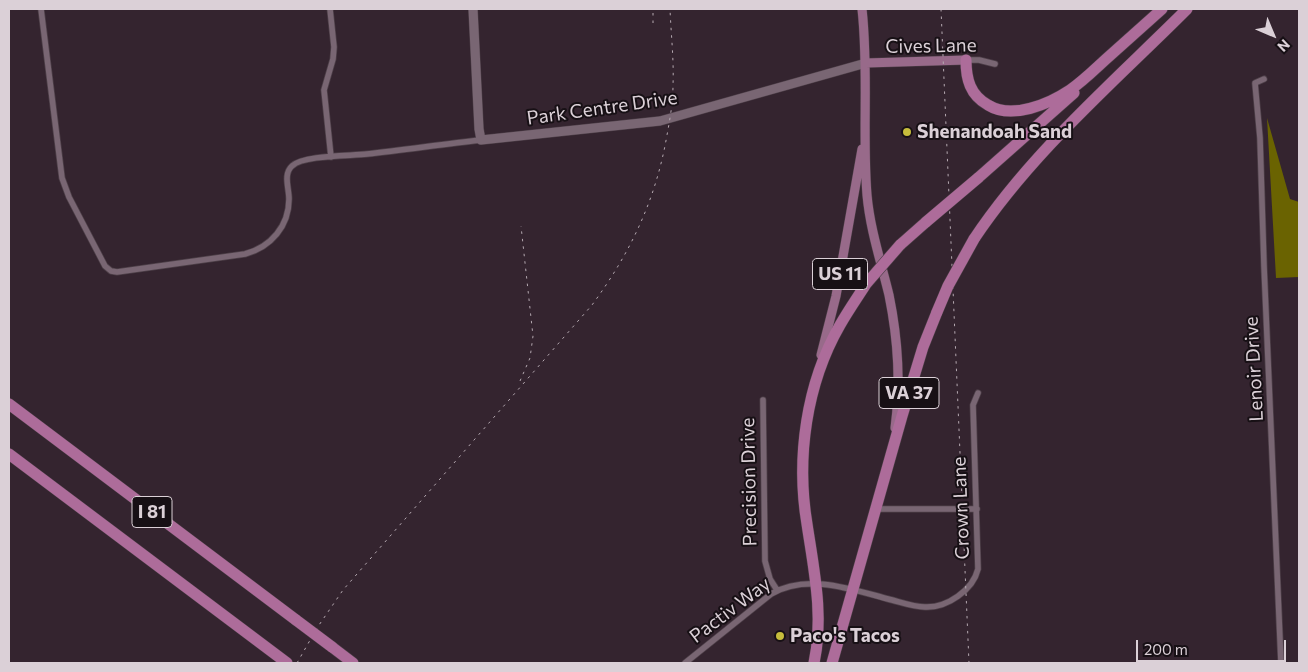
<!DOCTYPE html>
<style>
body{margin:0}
#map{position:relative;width:1308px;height:672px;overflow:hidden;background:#34242f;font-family:Commissioner,sans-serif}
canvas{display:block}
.frame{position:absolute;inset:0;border:10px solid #dbd0d7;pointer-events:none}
.north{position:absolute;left:1248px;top:10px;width:50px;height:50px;-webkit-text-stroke:4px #171015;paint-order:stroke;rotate:135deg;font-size:14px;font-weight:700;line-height:20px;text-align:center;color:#dbd0d7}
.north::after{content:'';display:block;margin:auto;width:18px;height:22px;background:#dbd0d7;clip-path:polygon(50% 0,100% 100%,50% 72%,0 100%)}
.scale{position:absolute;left:1136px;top:640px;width:150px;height:22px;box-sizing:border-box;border:2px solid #dbd0d7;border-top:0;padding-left:6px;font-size:15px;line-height:18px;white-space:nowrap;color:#dbd0d7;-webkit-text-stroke:4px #171015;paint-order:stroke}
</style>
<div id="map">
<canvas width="1308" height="672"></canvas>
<div class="frame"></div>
<div class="north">N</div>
<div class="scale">200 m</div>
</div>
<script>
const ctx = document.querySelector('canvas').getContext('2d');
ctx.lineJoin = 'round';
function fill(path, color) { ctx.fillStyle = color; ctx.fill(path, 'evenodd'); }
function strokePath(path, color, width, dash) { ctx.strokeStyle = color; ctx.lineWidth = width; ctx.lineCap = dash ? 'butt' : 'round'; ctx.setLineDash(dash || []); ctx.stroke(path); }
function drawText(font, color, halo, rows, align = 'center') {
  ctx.font = font + ' Commissioner,sans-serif'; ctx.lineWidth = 4; ctx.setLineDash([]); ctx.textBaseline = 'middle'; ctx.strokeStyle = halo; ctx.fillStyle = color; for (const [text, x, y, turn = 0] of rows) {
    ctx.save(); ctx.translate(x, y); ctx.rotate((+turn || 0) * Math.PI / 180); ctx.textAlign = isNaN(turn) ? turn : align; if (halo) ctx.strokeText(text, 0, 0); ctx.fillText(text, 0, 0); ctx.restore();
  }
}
const forest = new Path2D(`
 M 1267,118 L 1290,199 L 1299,202 L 1299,277 L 1276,278 Z`);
const street = new Path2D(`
 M 41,9 L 62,178 L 69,197 L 105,266 L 111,271 L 117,272 L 245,254 C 271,247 289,226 289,199 C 289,188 283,174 292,166 C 303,155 351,156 367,154 C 405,150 443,144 481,140
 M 330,9 L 334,47 L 333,59 L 324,90 L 331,157
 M 966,60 L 979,60 L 995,64
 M 1264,79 L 1255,83 L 1260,138 L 1264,266 L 1281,663
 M 763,400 L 765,561 L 770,579 L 777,590
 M 876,509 L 977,509
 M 685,663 L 771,594 C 807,573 851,589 888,599 C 900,602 913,607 925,607 C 947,608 973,590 978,569 L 973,405 L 978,393`);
const secondary = new Path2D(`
 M 473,9 L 479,129 L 481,140 L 660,121 L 866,63`);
const primary = new Path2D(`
 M 862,9 C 869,71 862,133 867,195 C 870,229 881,262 889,295 C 898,339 901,383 895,428
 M 866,63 L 966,60
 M 821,355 L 836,296 L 862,149`);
const highway = new Path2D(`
 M 966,60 C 966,79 970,95 988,105 C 1012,120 1049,104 1070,90 C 1083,81 1094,70 1105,60 C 1124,43 1143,26 1162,9
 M 978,178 L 1074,93
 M 974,239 C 1032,152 1113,83 1187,9
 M 900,245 L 926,222
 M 9,404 L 296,620
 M 9,454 L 287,663
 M 332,647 L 353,663
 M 814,663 C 824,616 814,571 807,524 C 796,458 806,384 840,325 C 848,311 857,298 866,284
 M 832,663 L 902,416 L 923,347 L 937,312`);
const rail = new Path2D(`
 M 941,9 L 969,663
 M 653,13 L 653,27
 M 520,381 L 530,358 L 533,336 L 521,226
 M 297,663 L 317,628 L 343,590 L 592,305 C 631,252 656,199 667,135 C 670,119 673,102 673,85 C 674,60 671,34 670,9`);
const highwayBridge = new Path2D(`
 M 926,222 L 978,178
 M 866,284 L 900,245
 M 937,312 L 948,286 L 974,239
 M 296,620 L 332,647`);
const markers = [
 [907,132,5,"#c6bc3c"],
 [780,636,5,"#c6bc3c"]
];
const shields = [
 [840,274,55],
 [909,393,60],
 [152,512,40]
];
const shieldNames = [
 ["US 11",840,274],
 ["VA 37",909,393],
 ["I 81",152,512]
];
const streetNames = [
 ["Cives Lane",931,46,-1],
 ["Park Centre Drive",602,108,-8],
 ["Lenoir Drive",1254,369,-93],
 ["Precision Drive",749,482,-91],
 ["Crown Lane",961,508,-92],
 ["Pactiv Way",730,610,-37]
];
const poiNames = [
 ["Shenandoah Sand",917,132],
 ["Paco's Tacos",790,636]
];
fill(forest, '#6a6301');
strokePath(street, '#4e4049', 7);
strokePath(secondary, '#4e4049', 10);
strokePath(primary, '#4e4049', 10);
strokePath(highway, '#4e4049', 12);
strokePath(street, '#796673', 5.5);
strokePath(secondary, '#796673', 9);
strokePath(primary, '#986a8a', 9);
strokePath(highway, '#ad6c9a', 11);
strokePath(rail, '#b6aab2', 1, [2.5, 5]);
strokePath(highwayBridge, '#4e4049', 12, []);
strokePath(highwayBridge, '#ad6c9a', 11);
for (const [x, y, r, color] of markers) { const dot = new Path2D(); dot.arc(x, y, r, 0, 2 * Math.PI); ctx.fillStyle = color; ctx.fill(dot); strokePath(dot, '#171015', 2); }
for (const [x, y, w] of shields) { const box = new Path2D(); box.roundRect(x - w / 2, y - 15.5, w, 31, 4); ctx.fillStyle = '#171015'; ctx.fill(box); strokePath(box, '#dbd0d7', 1); }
drawText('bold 18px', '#dbd0d7', null, shieldNames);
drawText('19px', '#dbd0d7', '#171015', streetNames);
drawText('bold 19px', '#dbd0d7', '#171015', poiNames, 'left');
</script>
